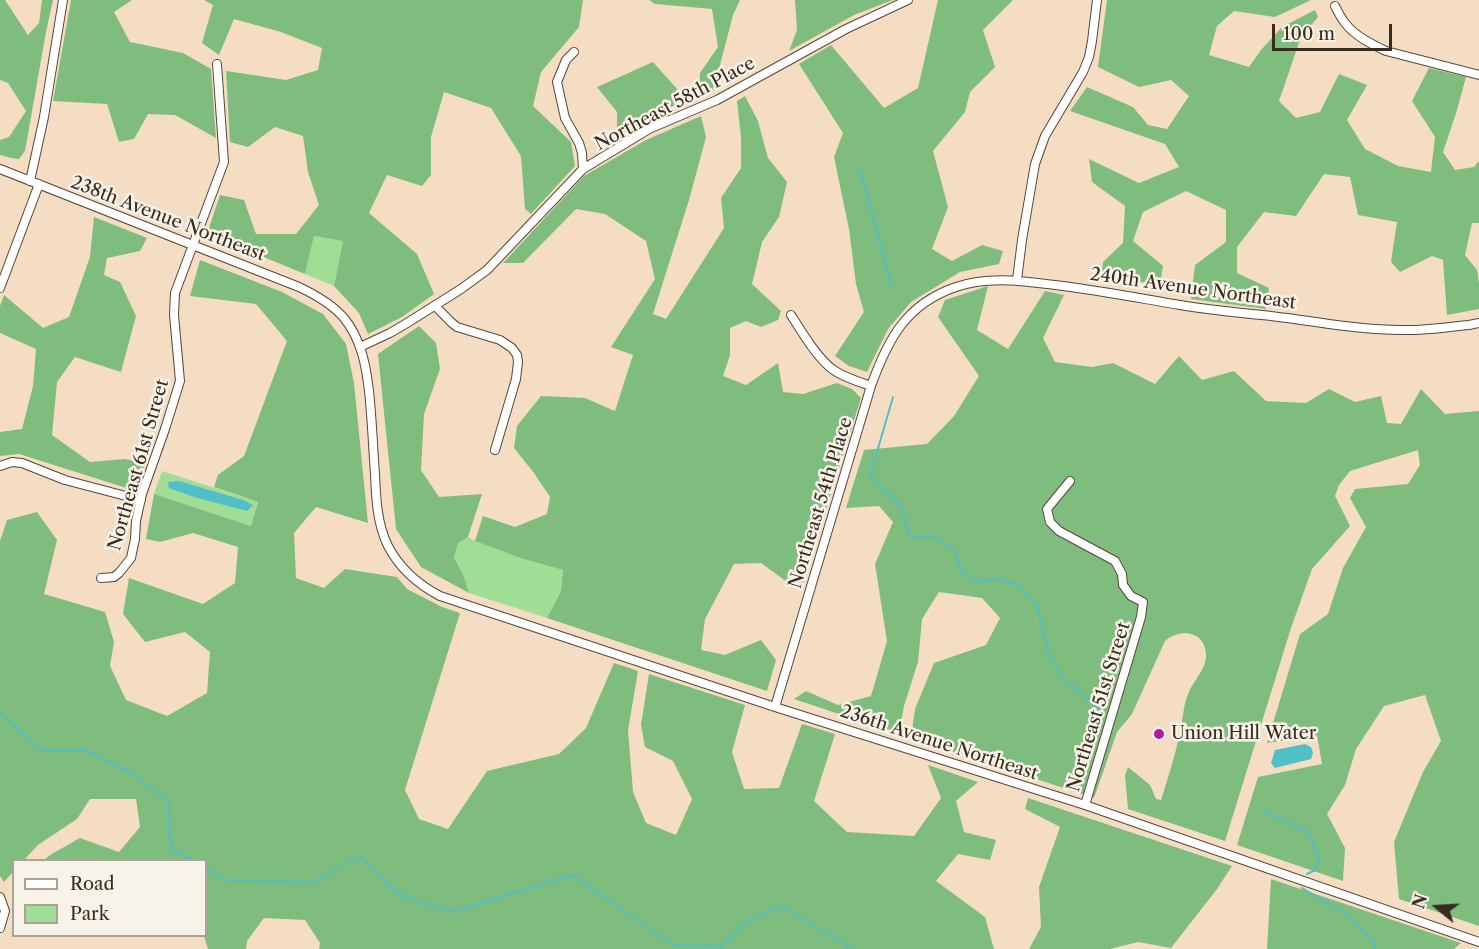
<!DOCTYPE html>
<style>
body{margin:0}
#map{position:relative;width:1479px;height:949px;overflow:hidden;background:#f4ddc2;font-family:"Libre Caslon Text",serif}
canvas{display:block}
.legend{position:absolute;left:12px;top:859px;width:195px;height:78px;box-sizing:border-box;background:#f7f3e8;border:2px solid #aca397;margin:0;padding:8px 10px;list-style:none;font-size:18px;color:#3b2a1e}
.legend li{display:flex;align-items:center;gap:12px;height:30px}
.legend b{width:30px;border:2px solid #aca397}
.north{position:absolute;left:1407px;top:877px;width:60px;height:60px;-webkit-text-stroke:4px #f7f3e8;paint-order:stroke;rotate:288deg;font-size:16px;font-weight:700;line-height:24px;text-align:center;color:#3b2a1e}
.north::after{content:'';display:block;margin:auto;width:21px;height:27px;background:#3b2a1e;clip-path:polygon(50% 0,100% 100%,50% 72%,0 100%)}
.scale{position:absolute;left:1272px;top:24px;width:120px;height:27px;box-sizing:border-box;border:3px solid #3b2a1e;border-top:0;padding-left:8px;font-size:18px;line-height:21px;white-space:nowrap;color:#3b2a1e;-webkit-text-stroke:4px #f7f3e8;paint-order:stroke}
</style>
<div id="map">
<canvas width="1479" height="949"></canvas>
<ul class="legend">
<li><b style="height:8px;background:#fff"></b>Road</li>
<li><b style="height:16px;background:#9fde94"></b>Park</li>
</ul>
<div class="north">N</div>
<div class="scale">100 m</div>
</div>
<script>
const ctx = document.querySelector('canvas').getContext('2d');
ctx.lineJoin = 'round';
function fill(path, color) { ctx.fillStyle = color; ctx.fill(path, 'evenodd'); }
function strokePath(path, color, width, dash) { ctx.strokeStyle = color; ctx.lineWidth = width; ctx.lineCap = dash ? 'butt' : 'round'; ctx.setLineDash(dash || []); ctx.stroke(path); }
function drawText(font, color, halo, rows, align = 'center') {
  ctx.font = font + ' "Libre Caslon Text",serif'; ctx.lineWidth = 5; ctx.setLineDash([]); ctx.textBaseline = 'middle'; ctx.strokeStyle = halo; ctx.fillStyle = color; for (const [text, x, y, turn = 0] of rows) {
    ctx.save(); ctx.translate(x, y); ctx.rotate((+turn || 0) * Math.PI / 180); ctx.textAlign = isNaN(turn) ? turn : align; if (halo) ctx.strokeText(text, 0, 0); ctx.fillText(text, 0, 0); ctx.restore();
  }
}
const green = new Path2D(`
 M 314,236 L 343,241 L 334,286 L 305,274 Z
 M 162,471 L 258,502 L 251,526 L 154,494 Z
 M 468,537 L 475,541 L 520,558 L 563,570 L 561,591 L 547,618 L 469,593 L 463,574 L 454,558 L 458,543 Z`);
const forest = new Path2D(`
 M 0,0 L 5,0 L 28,35 L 39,23 L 42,0 L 53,0 L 46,32 L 25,151 L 19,159 L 11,158 L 0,155 L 0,140 L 9,137 L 26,111 L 8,83 L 0,80 Z
 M 71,0 L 132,0 L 114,12 L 130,42 L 183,53 L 211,69 L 216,138 L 175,115 L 148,114 L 134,139 L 119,142 L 107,104 L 53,101 Z
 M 204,0 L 583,0 L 579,27 L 541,72 L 533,106 L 571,142 L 575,166 L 531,214 L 525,209 L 521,156 L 491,108 L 444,92 L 431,137 L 431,175 L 422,186 L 387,175 L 369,213 L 417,254 L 434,294 L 402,317 L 368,334 L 359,313 L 334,286 L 343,241 L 314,236 L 305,274 L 207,234 L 220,195 L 244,200 L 256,234 L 296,234 L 319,205 L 308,172 L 303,136 L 275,127 L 248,147 L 230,142 L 226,71 L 286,80 L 318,70 L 322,48 L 281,32 L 234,19 L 219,55 L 202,43 L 213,5 Z
 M 649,0 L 740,0 L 733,15 L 713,92 L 699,97 L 700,73 L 718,47 L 712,9 L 655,4 Z
 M 795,0 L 893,0 L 854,15 L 789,51 L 797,30 Z
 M 938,0 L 1013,0 L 983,30 L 995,67 L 970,92 L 965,112 L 933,151 L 948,207 L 932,249 L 952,261 L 982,245 L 1003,251 L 999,264 L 960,272 L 911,302 L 888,329 L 867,372 L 849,366 L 835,356 L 864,312 L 856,284 L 849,229 L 834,157 L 843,133 L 799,64 L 831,45 L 884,108 L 918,88 Z
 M 1107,0 L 1311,0 L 1275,17 L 1234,11 L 1217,26 L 1209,55 L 1249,67 L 1261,50 L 1282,27 L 1315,10 L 1318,17 L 1301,37 L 1279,101 L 1296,118 L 1320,112 L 1339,74 L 1367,85 L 1347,120 L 1365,149 L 1398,166 L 1431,172 L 1435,137 L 1412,101 L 1429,68 L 1466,77 L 1457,110 L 1443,152 L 1455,170 L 1474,167 L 1479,161 L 1479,223 L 1472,223 L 1465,255 L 1477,270 L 1479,283 L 1479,309 L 1447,315 L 1443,260 L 1432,256 L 1400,272 L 1391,262 L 1397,222 L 1358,215 L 1350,177 L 1324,174 L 1296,216 L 1264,212 L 1237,247 L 1237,273 L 1269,288 L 1266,309 L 1191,299 L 1195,265 L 1226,242 L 1226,210 L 1186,191 L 1143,212 L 1133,241 L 1163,266 L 1160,284 L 1101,278 L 1103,262 L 1123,243 L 1125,206 L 1092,182 L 1089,159 L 1139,183 L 1179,167 L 1165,144 L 1070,111 L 1087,87 L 1133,107 L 1148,125 L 1167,129 L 1189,96 L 1171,80 L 1139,87 L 1098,67 Z
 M 653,62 L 686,99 L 617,136 L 617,112 L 597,87 Z
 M 745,96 L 758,121 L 768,158 L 787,182 L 779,217 L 762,242 L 752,284 L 781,311 L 778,320 L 761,327 L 746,321 L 730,328 L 730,355 L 723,376 L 746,385 L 778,363 L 783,392 L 803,394 L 837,383 L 852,389 L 861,398 L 802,585 L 794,587 L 761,563 L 734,564 L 705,619 L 701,650 L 725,655 L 761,640 L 776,660 L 767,691 L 547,618 L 561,591 L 563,570 L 520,558 L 475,541 L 483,516 L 515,527 L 547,514 L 550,497 L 534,473 L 514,448 L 517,426 L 541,396 L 585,398 L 615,411 L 633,355 L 611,347 L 655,279 L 646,241 L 605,214 L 576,209 L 523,263 L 503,263 L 584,176 L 646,140 L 701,116 L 706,137 L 689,200 L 653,314 L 666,319 L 724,228 L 721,198 L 741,168 L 741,138 L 737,101 Z
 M 94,217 L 147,238 L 140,251 L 107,258 L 104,275 L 120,282 L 136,316 L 121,372 L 75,357 L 57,382 L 52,435 L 90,462 L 125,459 L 145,463 L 136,491 L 19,454 L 0,456 L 0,432 L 22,429 L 33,386 L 36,349 L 0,333 L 0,306 L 4,295 L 43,328 L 69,317 L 90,257 Z
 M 200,260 L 282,292 L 323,314 L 346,344 L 354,383 L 368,523 L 316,507 L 294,533 L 296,578 L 324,588 L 345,569 L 397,577 L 407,589 L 442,607 L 460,613 L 405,790 L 419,819 L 448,829 L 487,771 L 559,754 L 586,728 L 614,663 L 638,671 L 628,730 L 633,792 L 646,823 L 676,835 L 692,799 L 673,761 L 645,747 L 641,725 L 649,674 L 745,705 L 732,752 L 744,789 L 779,788 L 802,724 L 835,734 L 814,801 L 847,832 L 914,836 L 941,798 L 928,765 L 978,782 L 956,801 L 964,832 L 996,840 L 990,860 L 958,854 L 936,881 L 985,917 L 994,949 L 319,949 L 320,943 L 305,920 L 264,918 L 247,941 L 246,949 L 208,949 L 204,936 L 206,936 L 206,860 L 44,860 L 50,855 L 80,838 L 119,852 L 140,827 L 136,799 L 90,799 L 77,819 L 38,845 L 24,860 L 14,860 L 13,872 L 4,882 L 0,876 L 0,541 L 7,520 L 37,512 L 57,540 L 44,594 L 105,612 L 114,642 L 110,666 L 126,700 L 167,716 L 207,693 L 210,652 L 185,632 L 145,642 L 123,614 L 129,578 L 203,604 L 235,583 L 238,547 L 193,533 L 160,542 L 146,539 L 154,494 L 251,526 L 258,502 L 214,487 L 218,475 L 244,456 L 287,341 L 256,304 L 190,296 Z
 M 988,286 L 977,330 L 1008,349 L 1045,291 L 1064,295 L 1043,338 L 1055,362 L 1092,367 L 1113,363 L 1155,384 L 1179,356 L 1202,380 L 1234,371 L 1266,401 L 1306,403 L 1329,389 L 1355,402 L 1381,396 L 1387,423 L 1401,424 L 1421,389 L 1445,414 L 1479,411 L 1479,926 L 1399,899 L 1394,842 L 1423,772 L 1441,741 L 1425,695 L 1384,706 L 1356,749 L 1345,785 L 1327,814 L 1345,848 L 1343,881 L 1237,845 L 1258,777 L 1322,764 L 1317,735 L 1267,743 L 1300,634 L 1328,614 L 1343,568 L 1366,527 L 1350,498 L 1355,489 L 1408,484 L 1420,465 L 1418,450 L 1350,471 L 1339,485 L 1335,496 L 1350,526 L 1312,569 L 1291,628 L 1225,841 L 1128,809 L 1125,775 L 1128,767 L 1150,785 L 1156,799 L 1161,800 C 1168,778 1175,756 1180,733 C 1183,720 1183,704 1189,692 C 1194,680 1207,668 1206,654 C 1205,631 1180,628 1165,641 L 1132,714 L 1117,732 L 1094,798 L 911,738 L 915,709 L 934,663 L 986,645 L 1000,618 L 982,598 L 939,592 L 922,619 L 918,662 L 904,706 L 899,734 L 794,699 L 806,691 L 838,705 L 871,696 L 887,641 L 875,564 L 893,522 L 879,506 L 846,508 L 864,450 L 927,444 L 954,416 L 979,376 L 938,317 L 945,300 Z
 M 419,326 L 436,343 L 440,369 L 424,414 L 421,470 L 439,497 L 482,494 L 468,537 L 458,543 L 454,558 L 463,574 L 469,593 L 421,567 L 396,529 L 378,354 Z
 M 1028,798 L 1232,866 L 1217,889 L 1171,948 L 1138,942 L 1110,949 L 1029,949 L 1041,927 L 1039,887 L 1060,827 L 1025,809 Z
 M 1271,879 L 1461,943 L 1454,949 L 1267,949 Z`);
const water = new Path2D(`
 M 179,481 L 243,500 L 253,505 L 247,511 L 194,497 L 169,488 L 168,482 Z
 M 1305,744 L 1311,747 L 1313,753 L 1311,759 L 1275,768 L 1271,763 L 1275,750 Z`);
const stream = new Path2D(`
 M 860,168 L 892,287
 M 893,397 L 870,476 L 901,506 L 910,537 L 935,537 L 955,551 L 962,572 L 976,582 L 996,579 L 1019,585 L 1037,606 L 1048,653 L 1063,678 L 1102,711
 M 0,712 L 41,751 L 87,751 L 133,774 L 169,802 L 168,829 L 173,849 L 193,860
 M 1262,810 L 1308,832 L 1320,859 L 1315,870 L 1307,874
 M 206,868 L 228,881 L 314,882 L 360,856 L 400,895 L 452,912 L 572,875 L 674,945 L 722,946 L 744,923 L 782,906 L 853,949
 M 1302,888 L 1344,913 L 1374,941 L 1375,949`);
const minor = new Path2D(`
 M 1335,6 C 1338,12 1341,18 1345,23 C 1355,36 1371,44 1386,51 L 1479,75
 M 574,52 L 566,60 L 557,82 L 565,118 L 579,143 L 582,153 L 583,169
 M 0,169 L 299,287 C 316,295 332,304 344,318 C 361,339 366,365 369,391 C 372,419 373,447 375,474 C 376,498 377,524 388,546 C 400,569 419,585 440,596 L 775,707 L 1085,805 L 1479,942
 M 30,181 L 44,117 L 63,0
 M 1017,280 L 1022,240 L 1035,164 L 1045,136 L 1083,72 L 1089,57 L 1092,41 L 1097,0
 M 0,288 L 39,184
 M 435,306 L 452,323 L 457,327 L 500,340 L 512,348 L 517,355 L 518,362 L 516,379 L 495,450
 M 791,315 C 801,331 819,361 835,371 C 846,378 859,382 871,386
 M 360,347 L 390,333 L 407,323 L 461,289 L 487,270 L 583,169 L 649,129 L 717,100 L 846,29 L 908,0
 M 0,466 L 12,462 L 22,463 L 65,480 L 141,500
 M 1070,481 L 1047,509 L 1050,522 L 1059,531 L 1115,561 L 1122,574 L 1123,585 L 1131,596 L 1143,602 L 1141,617 L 1085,805
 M 101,578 L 114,577 L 119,573 L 131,558 L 135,539 L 136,521 L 142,494 L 165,429 L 180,381 L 174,315 L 175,293 L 224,162 L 217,64
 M 775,707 L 871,386 C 888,339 906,304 956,287 C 989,276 1021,281 1055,285 C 1097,290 1138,298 1180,305 C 1210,310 1241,313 1271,316 C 1314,321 1358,330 1402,330 C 1424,331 1447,327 1469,325 L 1479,323
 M 0,897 L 5,911 L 0,928`);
const markers = [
 [1159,734,6,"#b5179e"]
];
const streetNames = [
 ["Northeast 58th Place",675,104,-28],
 ["238th Avenue Northeast",168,219,21],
 ["240th Avenue Northeast",1193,289,8],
 ["Northeast 61st Street",139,465,-74],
 ["Northeast 54th Place",821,503,-73],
 ["Northeast 51st Street",1099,707,-73],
 ["236th Avenue Northeast",939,743,18]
];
const poiNames = [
 ["Union Hill Water",1171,734]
];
fill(green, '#9fde94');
fill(forest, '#7fbd7e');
fill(water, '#51bfc8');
strokePath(stream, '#51bfc8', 2);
strokePath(minor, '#574537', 10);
strokePath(minor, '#fff', 8);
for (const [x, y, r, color] of markers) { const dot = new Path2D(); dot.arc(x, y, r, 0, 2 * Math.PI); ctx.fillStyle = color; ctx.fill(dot); strokePath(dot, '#f7f3e8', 2); }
drawText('18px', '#3b2a1e', '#f7f3e8', streetNames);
drawText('18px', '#3b2a1e', '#f7f3e8', poiNames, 'left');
</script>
